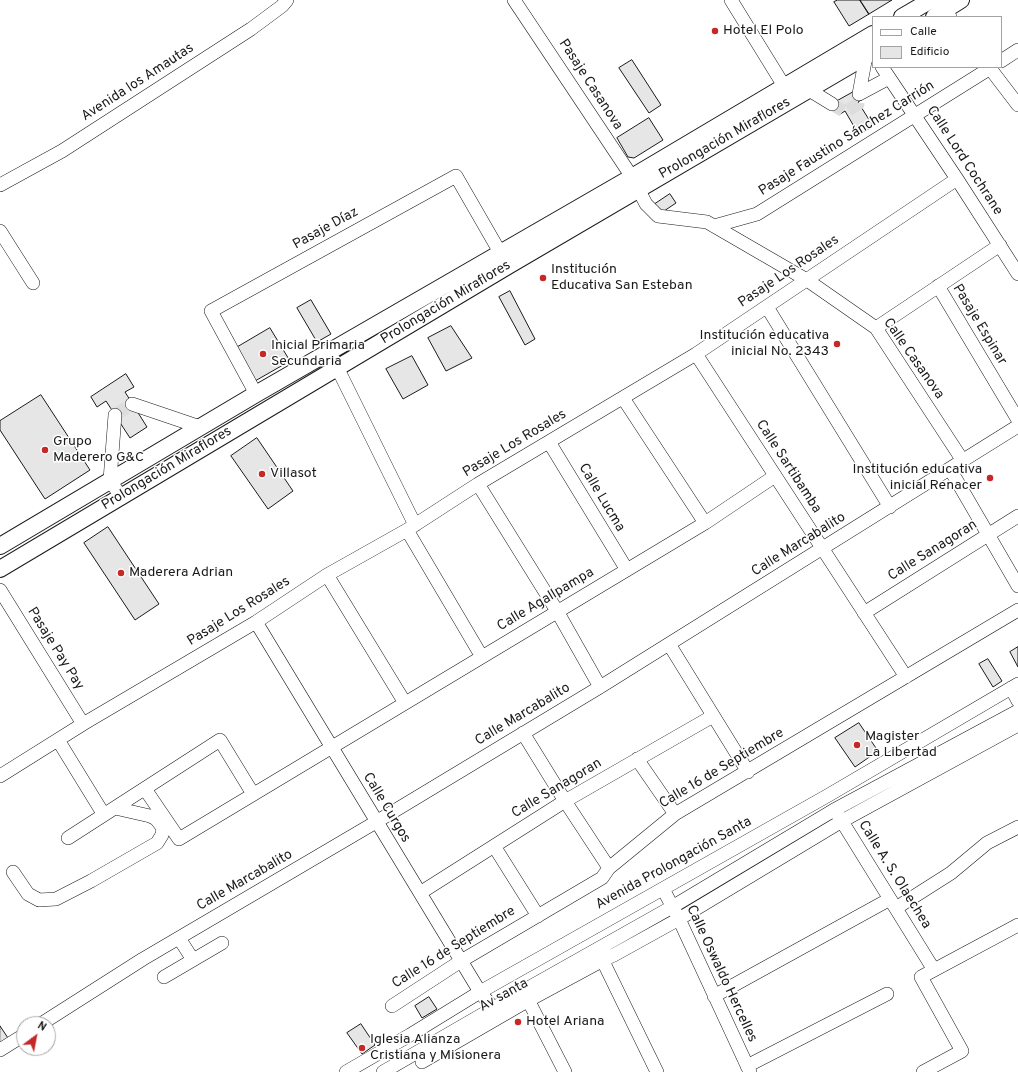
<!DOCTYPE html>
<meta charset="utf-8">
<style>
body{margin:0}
#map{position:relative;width:1018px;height:1072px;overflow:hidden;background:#fff;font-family:Overpass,sans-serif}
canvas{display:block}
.legend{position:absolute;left:872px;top:16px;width:130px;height:52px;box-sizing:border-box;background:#fff;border:1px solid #a3a3a3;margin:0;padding:5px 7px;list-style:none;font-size:12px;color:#1a1a1a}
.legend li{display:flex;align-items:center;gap:8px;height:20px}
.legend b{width:20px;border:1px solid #a3a3a3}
.north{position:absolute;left:16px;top:1016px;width:40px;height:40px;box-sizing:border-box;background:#fff;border:1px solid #a3a3a3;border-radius:50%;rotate:32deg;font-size:11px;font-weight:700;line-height:16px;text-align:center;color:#1a1a1a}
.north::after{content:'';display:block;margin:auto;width:14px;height:18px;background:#c62828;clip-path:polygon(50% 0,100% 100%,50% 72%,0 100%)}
</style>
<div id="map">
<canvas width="1018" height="1072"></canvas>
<ul class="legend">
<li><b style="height:5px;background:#fff"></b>Calle</li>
<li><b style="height:11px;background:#e6e6e6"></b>Edificio</li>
</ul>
<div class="north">N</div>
</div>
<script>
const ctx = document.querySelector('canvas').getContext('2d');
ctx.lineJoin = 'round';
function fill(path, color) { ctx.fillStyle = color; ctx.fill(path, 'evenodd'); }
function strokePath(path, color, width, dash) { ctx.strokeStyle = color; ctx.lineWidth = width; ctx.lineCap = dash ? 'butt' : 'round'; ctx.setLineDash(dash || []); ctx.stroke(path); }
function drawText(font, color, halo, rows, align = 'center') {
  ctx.font = font + ' Overpass,sans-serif'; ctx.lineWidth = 3; ctx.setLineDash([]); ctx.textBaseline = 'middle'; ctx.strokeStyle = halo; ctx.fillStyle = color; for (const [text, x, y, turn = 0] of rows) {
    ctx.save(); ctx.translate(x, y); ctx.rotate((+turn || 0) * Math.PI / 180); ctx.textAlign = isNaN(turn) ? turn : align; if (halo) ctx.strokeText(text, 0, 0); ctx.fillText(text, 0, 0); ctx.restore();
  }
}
const building = new Path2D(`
 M 838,0 L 860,0 L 869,14 L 849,26 L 834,2 Z
 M 860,0 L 892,0 L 869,14 Z
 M 632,60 L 661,105 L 649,113 L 619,68 Z
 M 857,90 L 863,99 L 858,102 L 873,126 L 859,135 L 845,111 L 839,115 L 832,104 Z
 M 649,118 L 663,140 L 634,158 L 628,157 L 617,138 Z
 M 670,194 L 676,203 L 661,213 L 655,204 Z
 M 510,291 L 535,339 L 525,345 L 499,297 Z
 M 311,300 L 331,334 L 317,342 L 297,308 Z
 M 451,326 L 472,358 L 446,371 L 428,338 Z
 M 270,328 L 290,361 L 255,381 L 236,348 Z
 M 412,356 L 428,385 L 403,399 L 386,369 Z
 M 126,374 L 134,387 L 125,392 L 147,427 L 130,438 L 106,401 L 97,407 L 91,397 Z
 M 41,395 L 90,470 L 45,499 L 0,430 L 0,421 Z
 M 257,438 L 293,491 L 268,509 L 231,456 Z
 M 108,527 L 159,604 L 135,620 L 84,543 Z
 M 1018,647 L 1018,667 L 1010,652 Z
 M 988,659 L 1002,681 L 993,687 L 979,664 Z
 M 859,723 L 878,751 L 855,767 L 835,738 Z
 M 429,997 L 437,1009 L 422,1018 L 415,1006 Z
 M 361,1024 L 375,1045 L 362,1054 L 347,1033 Z
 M 0,1026 L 8,1038 L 0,1043 Z`);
const minorTunnel = new Path2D(`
 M 832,104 L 845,112 L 858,104 L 859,94
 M 115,415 L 132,404`);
const minor = new Path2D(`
 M 514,0 L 632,177 L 646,204 L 658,216 L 707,222 L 807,280 L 876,328 L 963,461
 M 731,0 L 789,94
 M 938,0 L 950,17
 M 1001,61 L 1018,50
 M 882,67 L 957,179 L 1018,274
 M 989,67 L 1018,105
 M 809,90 L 832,104
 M 859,94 L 866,56
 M 859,94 L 889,78
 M 0,185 L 62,151 L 251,29 L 282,6 L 287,0
 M 714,226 L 757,214 L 992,67
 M 0,231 L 33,283
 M 938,286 L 1018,420
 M 767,307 L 890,507
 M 876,328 L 1000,245
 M 329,351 L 415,525
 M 696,354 L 906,677
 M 256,394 L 211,311 L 456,176 L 505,261
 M 623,398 L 705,523
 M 132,404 L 200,427
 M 115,415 L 110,480 L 121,497
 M 549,442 L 627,570
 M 950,469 L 1018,586
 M 478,484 L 557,611 L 600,687
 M 407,530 L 482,657
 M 327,575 L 405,703
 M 0,590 L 83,724
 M 864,613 L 1018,516
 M 256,622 L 480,992 L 493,1008
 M 669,644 L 748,772
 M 1011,688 L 1018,701
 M 523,733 L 565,801 L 609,868
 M 58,740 L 104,815
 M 637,759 L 675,814
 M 0,776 L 83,724 L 256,622 L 327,575 L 407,530 L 478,484 L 696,354 L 957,179
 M 145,789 L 179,839 L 705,523 L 775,476
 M 838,815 L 934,970
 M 68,838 L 220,740 L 253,794
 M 494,846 L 538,916
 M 13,872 L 28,894 L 39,900 L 56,899 L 91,881 L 157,843 L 162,835 L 163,828 L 156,819 L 150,816 L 115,808
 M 663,889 L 679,919 L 750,1072
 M 420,893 L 565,801 L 713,716
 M 896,908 L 951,873 L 987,843 L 1018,827
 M 179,938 L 193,960
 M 599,953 L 657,1072
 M 164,977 L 222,943
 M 525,994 L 565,1072
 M 714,996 L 890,899
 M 392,1006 L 461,961 L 602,878 L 609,868 L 675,814 L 1018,610
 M 41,1024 L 143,959 L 376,822 L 600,687 L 1018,426
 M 0,1050 L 24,1035
 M 422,1062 L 529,1000 L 603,960 L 614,955 L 679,919 L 842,821 L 1018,725
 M 747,1066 L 887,994
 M 346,1072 L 410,1035 L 480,992 L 827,796 L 1018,684
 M 383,1072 L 523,991 L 672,907 L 834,810 L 1018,711
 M 923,1072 L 962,1051 L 921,977 L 1018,925`);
const major = new Path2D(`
 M 902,17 L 931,0
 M 934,17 L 961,0
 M 0,546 L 256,394 L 632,177 L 873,34
 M 0,569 L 508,266 L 873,52`);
const markers = [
 [715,31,4,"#c62828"],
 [543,278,4,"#c62828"],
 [837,344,4,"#c62828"],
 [263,354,4,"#c62828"],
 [45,450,4,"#c62828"],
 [262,474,4,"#c62828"],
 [990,478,4,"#c62828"],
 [121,573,4,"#c62828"],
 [857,745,4,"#c62828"],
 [518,1022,4,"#c62828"],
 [362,1048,4,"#c62828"]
];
const poiNames = [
 ["Hotel El Polo",723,31],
 ["Institución",551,270],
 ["Educativa San Esteban",551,286],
 ["Institución educativa",829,336,"right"],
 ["inicial No. 2343",829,352,"right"],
 ["Inicial Primaria",271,346],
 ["Secundaria",271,362],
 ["Grupo",53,442],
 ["Maderero G&C",53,458],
 ["Institución educativa",982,470,"right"],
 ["inicial Renacer",982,486,"right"],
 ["Villasot",270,474],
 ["Maderera Adrian",129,573],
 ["Magister",865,737],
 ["La Libertad",865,753],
 ["Hotel Ariana",526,1022],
 ["Iglesia Alianza",370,1040],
 ["Cristiana y Misionera",370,1056]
];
const streetNames = [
 ["Avenida los Amautas",138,83,-33],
 ["Pasaje Casanova",590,85,57],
 ["Prolongación Miraflores",725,139,-30],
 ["Pasaje Faustino Sánchez Carrión",847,139,-32],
 ["Calle Lord Cochrane",964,161,57],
 ["Pasaje Díaz",326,229,-29],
 ["Pasaje Los Rosales",789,272,-34],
 ["Prolongación Miraflores",446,303,-31],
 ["Pasaje Espinar",979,325,59],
 ["Calle Casanova",913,359,55],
 ["Pasaje Los Rosales",515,444,-31],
 ["Calle Sartibamba",788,467,57],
 ["Prolongación Miraflores",167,469,-31],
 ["Calle Lucma",601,498,59],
 ["Calle Marcabalito",799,545,-32],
 ["Calle Sanagoran",933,551,-32],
 ["Calle Agallpampa",546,600,-31],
 ["Pasaje Los Rosales",239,612,-32],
 ["Pasaje Pay Pay",55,649,58],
 ["Calle Marcabalito",523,715,-31],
 ["Calle 16 de Septiembre",722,769,-31],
 ["Calle Sanagoran",557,789,-31],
 ["Calle Curgos",386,808,59],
 ["Avenida Prolongación Santa",674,864,-29],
 ["Calle A. S. Olaechea",894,875,58],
 ["Calle Marcabalito",245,881,-30],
 ["Calle 16 de Septiembre",454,948,-32],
 ["Calle Oswaldo Hercelles",721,974,65],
 ["Av santa",504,996,-29]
];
fill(building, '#e6e6e6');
strokePath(building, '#1a1a1a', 1);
strokePath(minorTunnel, '#ddd', 13, [13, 6]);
strokePath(minor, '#1a1a1a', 14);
strokePath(major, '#1a1a1a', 18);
strokePath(minor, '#fff', 13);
strokePath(major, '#fff', 16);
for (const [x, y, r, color] of markers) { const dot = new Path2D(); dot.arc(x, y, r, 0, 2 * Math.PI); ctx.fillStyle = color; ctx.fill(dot); strokePath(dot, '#fff', 1.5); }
drawText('14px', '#1a1a1a', '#fff', poiNames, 'left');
drawText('14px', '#1a1a1a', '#fff', streetNames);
</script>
